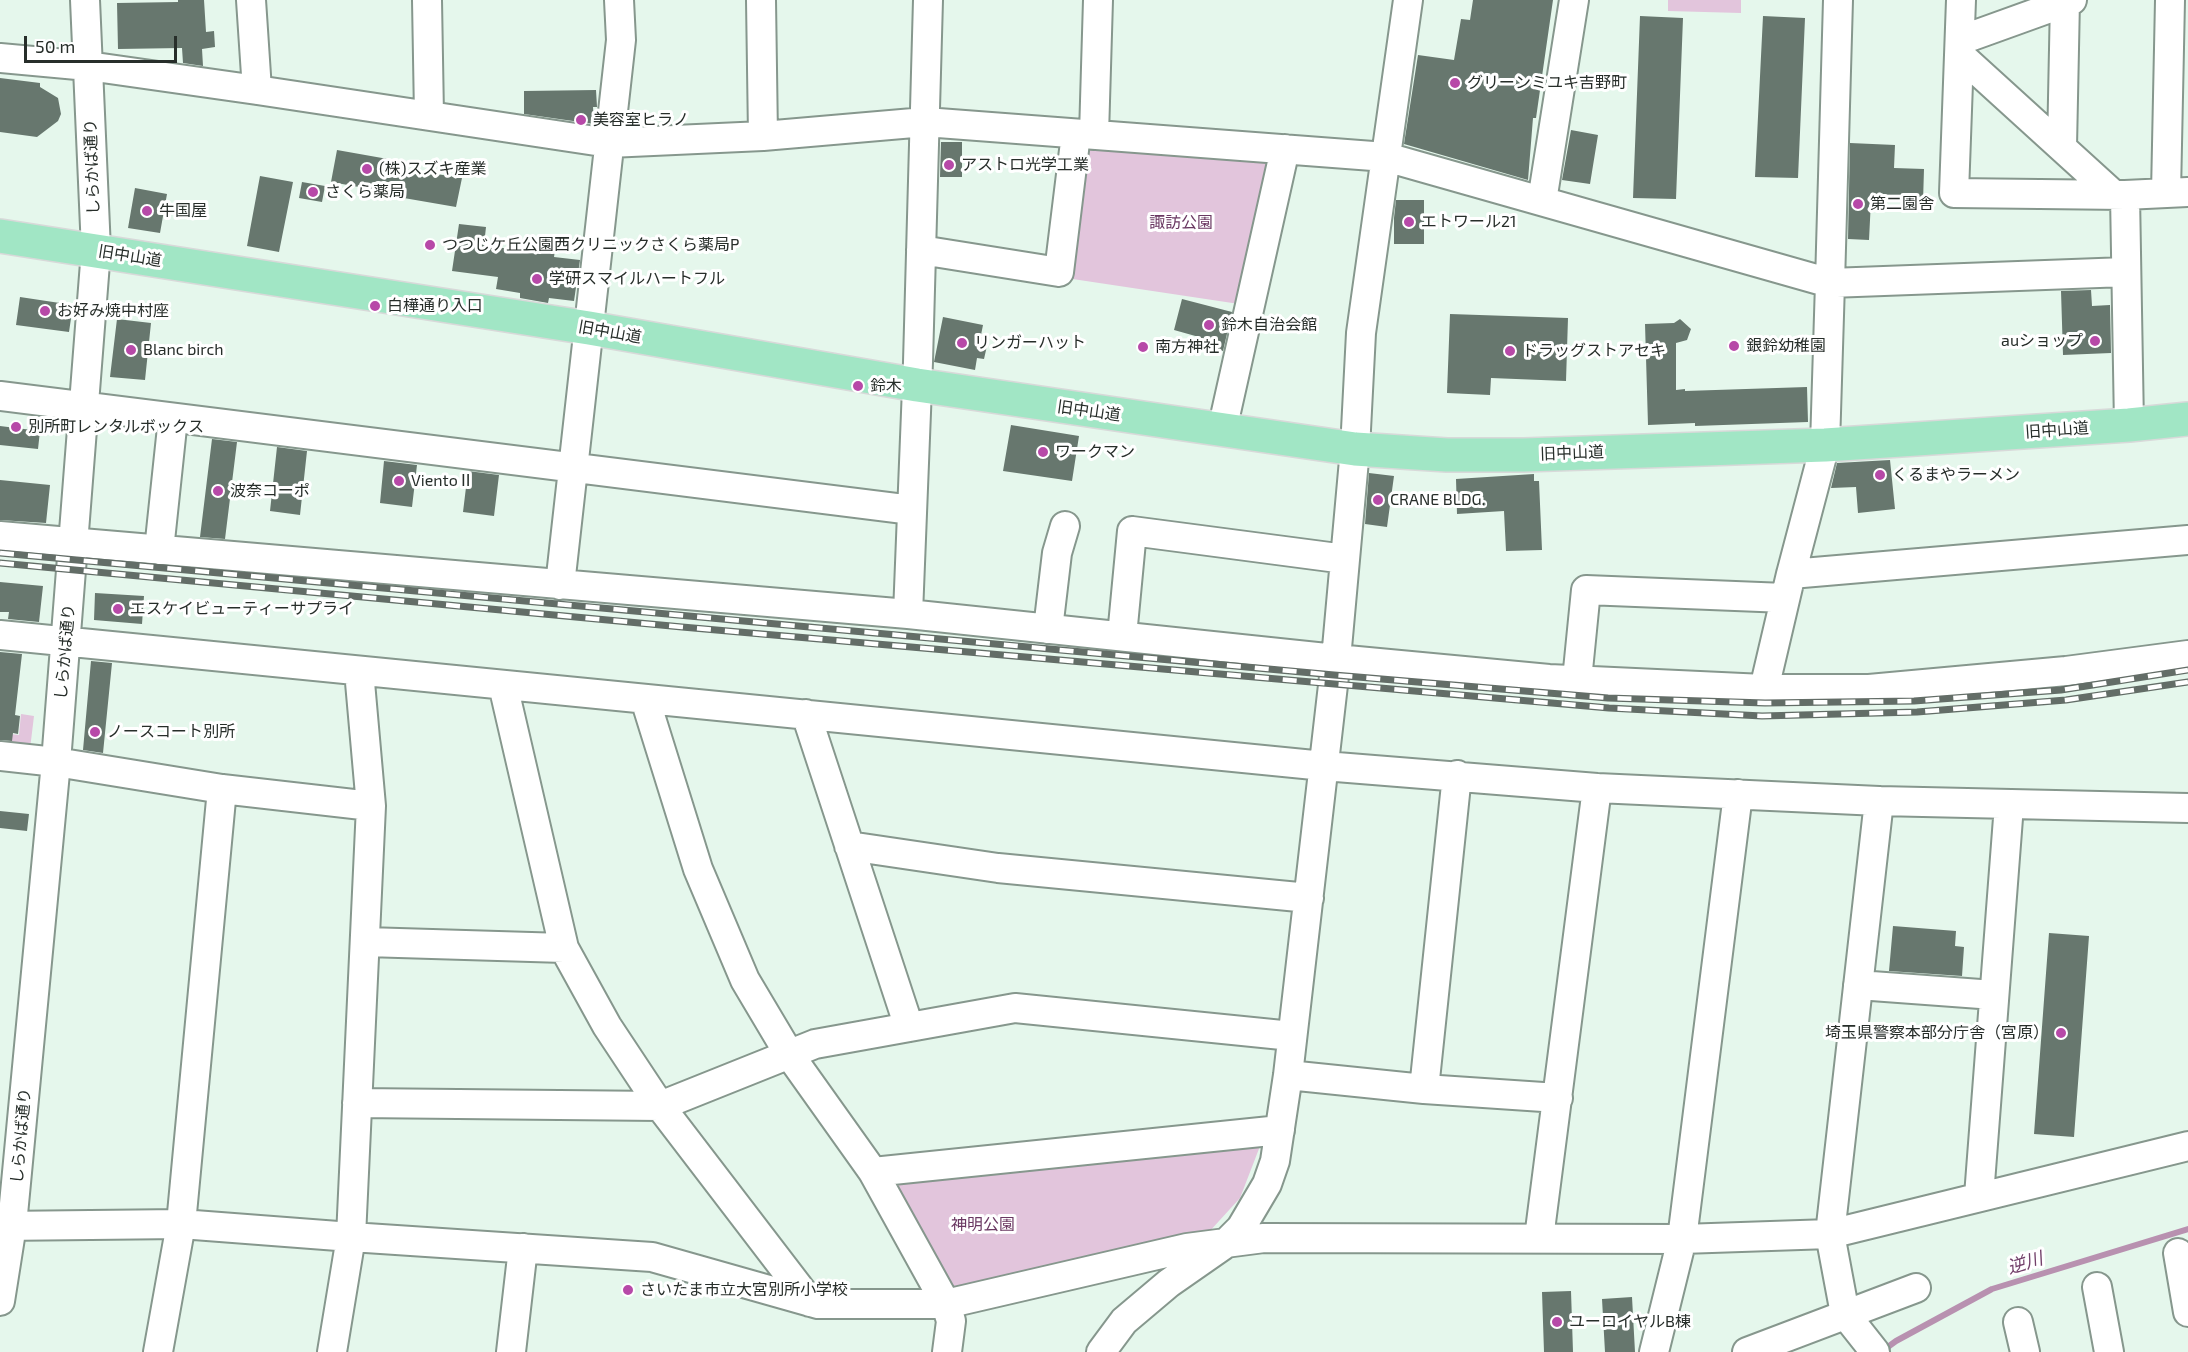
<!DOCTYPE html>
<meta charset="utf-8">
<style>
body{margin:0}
#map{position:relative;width:2188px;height:1352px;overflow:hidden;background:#e5f7ec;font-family:"Exo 2",sans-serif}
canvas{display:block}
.scale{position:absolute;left:24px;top:36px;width:153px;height:27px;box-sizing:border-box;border:3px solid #272e2a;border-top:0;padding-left:8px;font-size:18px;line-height:21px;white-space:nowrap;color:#272e2a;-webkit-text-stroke:4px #fff;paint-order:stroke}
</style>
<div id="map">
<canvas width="2188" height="1352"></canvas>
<div class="scale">50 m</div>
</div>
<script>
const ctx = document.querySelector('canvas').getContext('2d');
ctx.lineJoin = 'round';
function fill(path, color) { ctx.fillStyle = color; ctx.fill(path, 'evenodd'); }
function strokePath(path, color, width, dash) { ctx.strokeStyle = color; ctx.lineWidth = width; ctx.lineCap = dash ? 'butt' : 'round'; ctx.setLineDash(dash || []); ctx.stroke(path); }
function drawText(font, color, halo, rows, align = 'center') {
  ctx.font = font + ' "Exo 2","Noto Sans JP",sans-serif'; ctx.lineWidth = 6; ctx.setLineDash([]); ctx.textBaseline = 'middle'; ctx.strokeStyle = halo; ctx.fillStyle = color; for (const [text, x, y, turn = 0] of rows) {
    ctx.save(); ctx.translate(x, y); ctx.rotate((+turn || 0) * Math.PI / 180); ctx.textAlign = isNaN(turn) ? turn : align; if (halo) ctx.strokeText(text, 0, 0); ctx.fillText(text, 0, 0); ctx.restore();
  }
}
const green = new Path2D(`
 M 1668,0 L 1741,0 L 1741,13 L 1668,11 Z
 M 1085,146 L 1273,158 L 1239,304 L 1066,278 Z
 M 21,714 L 34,716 L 30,749 L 10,746 L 11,734 L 19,735 Z
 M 1262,1141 L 1240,1198 L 1209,1232 L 953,1291 L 892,1182 Z`);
const stream = new Path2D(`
 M 1881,1352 L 1896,1341 L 1992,1289 L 2188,1229`);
const building = new Path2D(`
 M 178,0 L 204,0 L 206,32 L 214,31 L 215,47 L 202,49 L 203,66 L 183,63 L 182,48 L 118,49 L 117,3 L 178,2 Z
 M 1473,0 L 1553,0 L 1536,118 L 1533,118 L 1528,180 L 1404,144 L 1418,55 L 1454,60 L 1461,19 L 1470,20 Z
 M 1640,16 L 1683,18 L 1676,199 L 1633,198 Z
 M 1763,16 L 1805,18 L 1798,178 L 1755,177 Z
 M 0,78 L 40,83 L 40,87 L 58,98 L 61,114 L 58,121 L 37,137 L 0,132 Z
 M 596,90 L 597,107 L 593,107 L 594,124 L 524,114 L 524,91 Z
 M 1571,130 L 1598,135 L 1590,184 L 1562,180 Z
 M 941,142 L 962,142 L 962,177 L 940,177 Z
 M 1850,143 L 1895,145 L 1894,168 L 1924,169 L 1923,202 L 1871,200 L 1869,240 L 1848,239 Z
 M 337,150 L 399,161 L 398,168 L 462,178 L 456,207 L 398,197 L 398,194 L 331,182 Z
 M 260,176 L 293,182 L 279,252 L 247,246 Z
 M 302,182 L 325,186 L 322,202 L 299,198 Z
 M 135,188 L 167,194 L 160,233 L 128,228 Z
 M 1396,200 L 1424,200 L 1424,244 L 1394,244 L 1394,218 Z
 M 459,224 L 486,227 L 484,245 L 528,252 L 529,246 L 555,250 L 554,257 L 580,260 L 574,301 L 549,298 L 548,303 L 520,298 L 520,293 L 496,289 L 498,277 L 452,271 Z
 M 2091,290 L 2092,306 L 2110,305 L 2111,353 L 2063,355 L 2061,291 Z
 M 20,297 L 73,305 L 69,332 L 16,325 Z
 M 1182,299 L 1232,312 L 1223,351 L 1197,344 L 1199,337 L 1174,330 Z
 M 1450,314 L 1568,318 L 1566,381 L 1491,378 L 1490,395 L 1447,393 Z
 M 943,317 L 983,325 L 981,335 L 989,337 L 984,359 L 977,358 L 975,370 L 934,362 Z
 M 117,319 L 151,323 L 145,380 L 110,377 Z
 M 1680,319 L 1691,329 L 1687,340 L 1676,343 L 1676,390 L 1685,389 L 1685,391 L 1807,387 L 1808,422 L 1695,426 L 1695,423 L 1648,425 L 1645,324 L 1674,323 Z
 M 1011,425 L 1079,436 L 1072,481 L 1003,471 Z
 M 0,426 L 40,431 L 38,449 L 0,445 Z
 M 212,439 L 237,442 L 225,539 L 200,537 Z
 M 277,447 L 307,451 L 300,515 L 270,511 Z
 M 1890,460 L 1895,509 L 1858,513 L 1856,487 L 1831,488 L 1837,463 Z
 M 384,461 L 417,465 L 412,507 L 380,503 Z
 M 468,471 L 499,475 L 494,516 L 463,512 Z
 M 1369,473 L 1394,476 L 1387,527 L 1365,524 Z
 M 1534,474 L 1534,481 L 1539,481 L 1542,550 L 1506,551 L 1504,511 L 1457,514 L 1456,479 Z
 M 0,480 L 50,485 L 46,523 L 0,520 Z
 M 0,582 L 43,586 L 39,622 L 8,619 L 9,612 L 0,612 Z
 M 95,593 L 144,596 L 142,624 L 94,620 Z
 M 0,652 L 22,654 L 15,715 L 20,716 L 18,734 L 13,733 L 12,741 L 0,740 Z
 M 91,661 L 112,663 L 103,753 L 83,750 Z
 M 0,811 L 29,814 L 27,831 L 0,828 Z
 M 1893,926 L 1956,931 L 1955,946 L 1964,947 L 1962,976 L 1889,971 Z
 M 2049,933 L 2089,936 L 2074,1137 L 2034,1134 Z
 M 1571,1291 L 1573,1352 L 1544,1352 L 1542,1292 Z
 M 1632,1297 L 1635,1352 L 1605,1352 L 1602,1299 Z`);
const minor = new Path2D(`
 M 251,0 L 257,90
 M 427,0 L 429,115
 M 761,0 L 763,136
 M 1961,0 L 1954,193 L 2125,195 L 2188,192
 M 1961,40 L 2072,0
 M 1960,55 L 2114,195
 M 0,58 L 88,66 L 257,90 L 609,143 L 763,136 L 925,122 L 1386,157 L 1830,283 L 1838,0
 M 1094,135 L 1098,0
 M 2062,147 L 2065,0
 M 2166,193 L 2170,0
 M 2125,195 L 2129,425
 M 1542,201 L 1574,0
 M 921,250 L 1059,272 L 1076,134
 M 0,396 L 912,510
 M 1222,430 L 1285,149
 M 0,536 L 908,614 L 1336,659 L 1549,679 L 1764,689 L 1869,689 L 2066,671 L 2188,655
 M 159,550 L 173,418
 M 1791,574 L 2188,540
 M 560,585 L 621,40 L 619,0
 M 908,614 L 918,362 L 928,0
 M 1048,629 L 1057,553 L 1065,526
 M 0,635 L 1324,766 L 1597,788 L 1879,801 L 2188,808
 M 1122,636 L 1132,531 L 1345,559
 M 1577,680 L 1586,590 L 1785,598
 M 503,685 L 564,948 L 607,1026 L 660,1106 L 810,1302
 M 1764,689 L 1791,574 L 1825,445 L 1830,283 L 2126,272
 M 645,699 L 698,869 L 745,980 L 789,1054 L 873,1172 L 946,1304 L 951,1321 L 947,1352
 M 806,714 L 909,1027
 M 0,756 L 56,762 L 222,789 L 371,806
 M 849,846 L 998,868 L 1309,898
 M 366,942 L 564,948
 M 1858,985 L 1994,995
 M 1288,1075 L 1424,1089 L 1558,1098
 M 1424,1089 L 1457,775
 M 357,1103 L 660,1106 L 815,1044 L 1015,1008 L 1292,1036
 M 873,1172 L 1280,1130
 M 1979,1196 L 2009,805
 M 0,1226 L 181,1224 L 351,1237 L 652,1257 L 818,1304 L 946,1304 L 1187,1248 L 1264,1238 L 1682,1239 L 1830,1234 L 2188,1146
 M 1539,1238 L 1597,788
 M 2178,1253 L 2188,1312
 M 2097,1287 L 2109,1352
 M 0,1301 L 12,1225 L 56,762 L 96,250 L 85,0
 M 2018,1322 L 2025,1352
 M 158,1352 L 181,1224 L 222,789
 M 332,1352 L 351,1237 L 371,806 L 359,671
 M 511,1352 L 523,1248
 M 1101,1352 L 1124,1321 L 1169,1283 L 1225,1244 L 1241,1228 L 1267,1184 L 1275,1161 L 1288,1075 L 1336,659 L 1355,449 L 1361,333 L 1408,0
 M 1654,1352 L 1682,1239 L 1738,794
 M 1747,1352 L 1916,1288
 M 1875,1352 L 1845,1314 L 1830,1234 L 1879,801`);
const major = new Path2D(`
 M 0,236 L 589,328 L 917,385 L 1355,449 L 1447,455 L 1524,455 L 1825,445 L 2129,425 L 2188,419`);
const rail = new Path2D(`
 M 0,553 L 1334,675 L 1608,698 L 1765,703 L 1914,701 L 2061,690 L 2188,670
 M 0,563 L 682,627 L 1609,708 L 1762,716 L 1917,712 L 2066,700 L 2188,682`);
const markers = [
 [1455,83,6,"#b749a8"],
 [581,120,6,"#b749a8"],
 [949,165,6,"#b749a8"],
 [367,169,6,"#b749a8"],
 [313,192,6,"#b749a8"],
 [1858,204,6,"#b749a8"],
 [147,211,6,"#b749a8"],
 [1409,222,6,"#b749a8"],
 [430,245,6,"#b749a8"],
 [537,279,6,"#b749a8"],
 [375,306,6,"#b749a8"],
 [45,311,6,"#b749a8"],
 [1209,325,6,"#b749a8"],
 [2095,341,6,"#b749a8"],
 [962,343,6,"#b749a8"],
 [1734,346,6,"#b749a8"],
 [1143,347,6,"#b749a8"],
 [131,350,6,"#b749a8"],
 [1510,351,6,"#b749a8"],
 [858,386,6,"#b749a8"],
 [16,427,6,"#b749a8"],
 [1043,452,6,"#b749a8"],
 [1880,475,6,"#b749a8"],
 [399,481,6,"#b749a8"],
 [218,491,6,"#b749a8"],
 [1378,500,6,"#b749a8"],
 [118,609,6,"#b749a8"],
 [95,732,6,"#b749a8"],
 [2061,1033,6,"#b749a8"],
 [628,1290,6,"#b749a8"],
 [1557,1322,6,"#b749a8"]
];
const poiNames = [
 ["グリーンミユキ吉野町",1467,83],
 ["美容室ヒラノ",593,120],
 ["アストロ光学工業",961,165],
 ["(株)スズキ産業",379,169],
 ["さくら薬局",325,192],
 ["第二園舎",1870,204],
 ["牛国屋",159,211],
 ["エトワール21",1421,222],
 ["つつじケ丘公園西クリニックさくら薬局P",442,245],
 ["学研スマイルハートフル",549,279],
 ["白樺通り入口",387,306],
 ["お好み焼中村座",57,311],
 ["鈴木自治会館",1221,325],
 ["auショップ",2083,341,"right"],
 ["リンガーハット",974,343],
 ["銀鈴幼稚園",1746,346],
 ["南方神社",1155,347],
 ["Blanc birch",143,350],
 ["ドラッグストアセキ",1522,351],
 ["鈴木",870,386],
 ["別所町レンタルボックス",28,427],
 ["ワークマン",1055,452],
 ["くるまやラーメン",1892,475],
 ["VientoⅡ",411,481],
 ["波奈コーポ",230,491],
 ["CRANE BLDG.",1390,500],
 ["エスケイビューティーサプライ",130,609],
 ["ノースコート別所",107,732],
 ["埼玉県警察本部分庁舎（宮原）",2049,1033,"right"],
 ["さいたま市立大宮別所小学校",640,1290],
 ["ユーロイヤルB棟",1569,1322]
];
const streetNames = [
 ["しらかば通り",92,167,-92],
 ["旧中山道",130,256,9],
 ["旧中山道",610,332,10],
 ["旧中山道",1089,411,8],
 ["旧中山道",2057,430,-4],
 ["旧中山道",1572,453,-2],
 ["しらかば通り",65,652,-85],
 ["しらかば通り",21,1136,-85]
];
const parkNames = [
 ["諏訪公園",1181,223],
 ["神明公園",983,1225]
];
const waterNames = [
 ["逆川",2025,1263,-17]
];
fill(green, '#e2c5dc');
strokePath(stream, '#b891b0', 6);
fill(building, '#67776e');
strokePath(minor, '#86978d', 32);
strokePath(major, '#d8d9d9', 36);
strokePath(minor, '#fff', 28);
strokePath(major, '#a1e6c5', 33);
strokePath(rail, '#636d67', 7);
strokePath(rail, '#fff', 4.5, [14]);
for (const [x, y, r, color] of markers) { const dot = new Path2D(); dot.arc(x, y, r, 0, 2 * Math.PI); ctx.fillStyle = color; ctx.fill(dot); strokePath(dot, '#fff', 2); }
drawText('16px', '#272e2a', '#fff', poiNames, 'left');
drawText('16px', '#272e2a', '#fff', streetNames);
drawText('16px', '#6a3862', '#fff', parkNames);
drawText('italic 18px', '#72406a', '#fff', waterNames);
</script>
